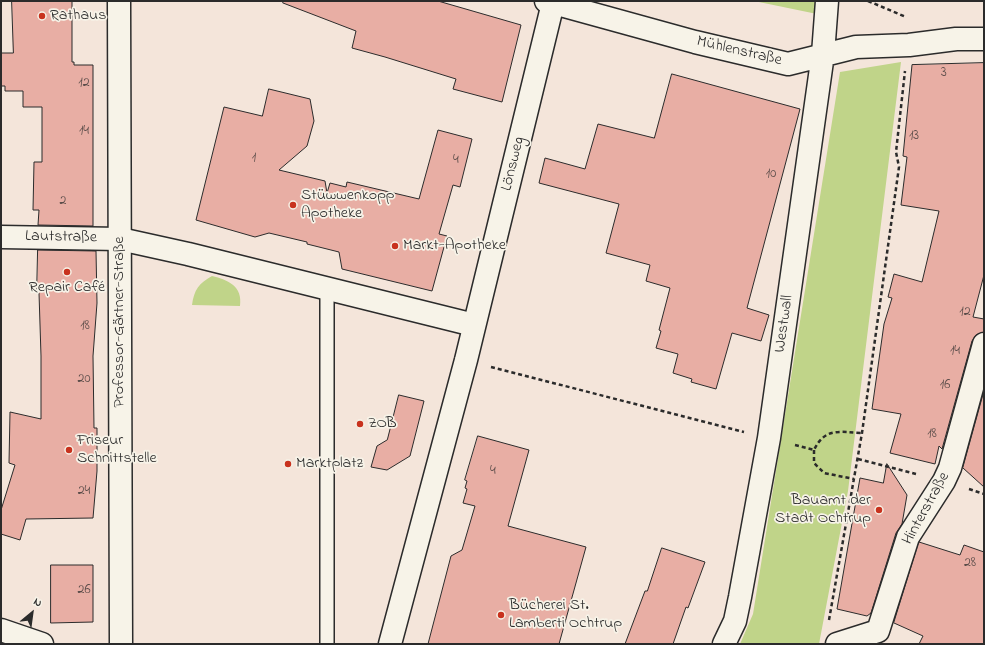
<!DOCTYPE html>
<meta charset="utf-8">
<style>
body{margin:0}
#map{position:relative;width:985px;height:645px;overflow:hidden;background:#f4e5da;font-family:"Indie Flower",sans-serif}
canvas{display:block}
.frame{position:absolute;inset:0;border:2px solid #2b2b2b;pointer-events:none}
.north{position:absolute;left:12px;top:593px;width:40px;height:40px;-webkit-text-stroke:3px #f7f3e8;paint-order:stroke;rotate:29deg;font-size:11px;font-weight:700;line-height:16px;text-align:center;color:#2b2b2b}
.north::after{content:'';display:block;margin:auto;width:14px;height:18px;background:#2b2b2b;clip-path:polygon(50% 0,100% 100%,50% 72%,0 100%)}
</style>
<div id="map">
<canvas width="985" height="645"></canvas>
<div class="frame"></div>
<div class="north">N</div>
</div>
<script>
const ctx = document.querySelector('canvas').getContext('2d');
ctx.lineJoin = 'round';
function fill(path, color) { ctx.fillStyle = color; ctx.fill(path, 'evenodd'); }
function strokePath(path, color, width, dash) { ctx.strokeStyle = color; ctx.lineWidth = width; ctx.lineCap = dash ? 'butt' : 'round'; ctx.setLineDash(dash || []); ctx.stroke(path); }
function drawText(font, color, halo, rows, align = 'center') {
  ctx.font = font + ' "Indie Flower",sans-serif'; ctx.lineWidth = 3.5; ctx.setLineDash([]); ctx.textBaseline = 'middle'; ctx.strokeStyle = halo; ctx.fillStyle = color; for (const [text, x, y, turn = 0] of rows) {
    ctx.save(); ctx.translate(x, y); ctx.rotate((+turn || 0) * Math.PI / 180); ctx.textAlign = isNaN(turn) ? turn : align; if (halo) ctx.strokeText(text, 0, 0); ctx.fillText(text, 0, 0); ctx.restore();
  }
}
const green = new Path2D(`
 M 754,1 L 820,1 L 817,14 Z
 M 901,62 L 848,491 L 819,644 L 740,644 L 753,614 L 840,72 Z
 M 212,276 C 228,280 243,286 240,306 L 192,305 C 194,290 199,283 212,276 Z`);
const building = new Path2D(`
 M 12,1 L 72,1 L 72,62 L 74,62 L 74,65 L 93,65 L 93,226 L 38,225 L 39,210 L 33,210 L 34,162 L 42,162 L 42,107 L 23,107 L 23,91 L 5,91 L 5,86 L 1,86 L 1,53 L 13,53 Z
 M 284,1 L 438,1 L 521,25 L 502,102 L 453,89 L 456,79 L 385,57 L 352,48 L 356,31 L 283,3 Z
 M 984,63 L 984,275 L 973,317 L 984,319 L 984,332 L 976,335 L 972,341 L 942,449 L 939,446 L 935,464 L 890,453 L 901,414 L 872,409 L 884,324 L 892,298 L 888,297 L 894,274 L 922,282 L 939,211 L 901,205 L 907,157 L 903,156 L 912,65 Z
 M 672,74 L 800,109 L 747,308 L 769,315 L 761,341 L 732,333 L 716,389 L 691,382 L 692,379 L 673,373 L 678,354 L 656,348 L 661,331 L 659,330 L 670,288 L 646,281 L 650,265 L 606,253 L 619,204 L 539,183 L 545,158 L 585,169 L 598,124 L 654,138 Z
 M 269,89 L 310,99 L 314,121 L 307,146 L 279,170 L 325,181 L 327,193 L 330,183 L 346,187 L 347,182 L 419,199 L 438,130 L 472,139 L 460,187 L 453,185 L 439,234 L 447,236 L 432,291 L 342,269 L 339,252 L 307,244 L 307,242 L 269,233 L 255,237 L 196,220 L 224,107 L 262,116 Z
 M 38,250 L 96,251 L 97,303 L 93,356 L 94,428 L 97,428 L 97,471 L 93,518 L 26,519 L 20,540 L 1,534 L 1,510 L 15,465 L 9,463 L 10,412 L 41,419 L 41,356 L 39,293 L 37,293 Z
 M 984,391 L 984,487 L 963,468 Z
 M 399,395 L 424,401 L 410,456 L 387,470 L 371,467 L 377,446 L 387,440 Z
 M 478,436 L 529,450 L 508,526 L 586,547 L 559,644 L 428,644 L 451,556 L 462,550 L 475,506 L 463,503 L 467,489 L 465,488 L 467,481 L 465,480 Z
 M 887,464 L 907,495 L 902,524 L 896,533 L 871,613 L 867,616 L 837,609 L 860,478 L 883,483 Z
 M 919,542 L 960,555 L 964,545 L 984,552 L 984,644 L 919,644 L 923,636 L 894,623 Z
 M 662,548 L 705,562 L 688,608 L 686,607 L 673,644 L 625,644 L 645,591 L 647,591 Z
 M 51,565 L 93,565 L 93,622 L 51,623 Z`);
const path = new Path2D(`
 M 868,1 L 906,17
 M 491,367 L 744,432
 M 795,445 L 814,450 C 825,427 840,432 862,433
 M 814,450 L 814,463 L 824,473 L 854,479
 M 858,459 L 916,474
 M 969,489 L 984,494
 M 829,620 L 862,433 L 899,167 L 896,152 L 905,71`);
const lane = new Path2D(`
 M 327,644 L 327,289`);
const street = new Path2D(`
 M 546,1 L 695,42 L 788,64 L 856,47 L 909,45 L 956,39 L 984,39
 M 1,237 L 120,239 L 188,254 L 474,325
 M 1,630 L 42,644
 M 390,644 L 466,360 L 553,3
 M 724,644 L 735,621 L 740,597 L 769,438 L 823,54 L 827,1
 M 837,644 L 878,631 L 908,537 L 944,481 L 950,468 L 984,344`);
const secondary = new Path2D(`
 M 119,1 L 121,644`);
const markers = [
 [42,16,4,"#c8321e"],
 [293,205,4,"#c8321e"],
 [395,246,4,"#c8321e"],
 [67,272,4,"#c8321e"],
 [360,424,4,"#c8321e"],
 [69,450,4,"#c8321e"],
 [288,464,4,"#c8321e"],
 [879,510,4,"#c8321e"],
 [501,615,4,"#c8321e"]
];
const numberNames = [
 ["3",944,74],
 ["12",84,84],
 ["14",84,132],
 ["13",914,137],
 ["1",254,159],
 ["4",456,161],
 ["10",771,175],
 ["2",63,202],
 ["12",965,313],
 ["18",85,327],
 ["14",955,352],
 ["20",84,380],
 ["16",945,386],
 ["18",932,435],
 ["4",493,472],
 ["24",84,492],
 ["28",970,564],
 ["26",84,591]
];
const poiNames = [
 ["Rathaus",50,16],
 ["Stüwwenkopp",301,196],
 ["Apotheke",301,214],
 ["Markt-Apotheke",403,246],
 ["Repair Café",67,288,"center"],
 ["ZOB",368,424],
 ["Friseur",77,441],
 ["Schnittstelle",77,459],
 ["Marktplatz",296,464],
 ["Bauamt der",871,501,"right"],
 ["Stadt Ochtrup",871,519,"right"],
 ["Bücherei St.",509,606],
 ["Lamberti Ochtrup",509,624]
];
const streetNames = [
 ["Mühlenstraße",739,52,13],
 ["Lönsweg",514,164,-76],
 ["Lautstraße",61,238,1],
 ["Professor-Gärtner-Straße",120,322,-90],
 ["Westwall",785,324,-82],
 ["Hinterstraße",927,509,-61]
];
fill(green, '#c0d489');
fill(building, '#e8aea4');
strokePath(building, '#2b2b2b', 1);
strokePath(lane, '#2b2b2b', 16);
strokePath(street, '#2b2b2b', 25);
strokePath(secondary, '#2b2b2b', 25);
strokePath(path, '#2b2b2b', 2.5, [4, 3]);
strokePath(lane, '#f7f3e8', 13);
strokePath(street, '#f7f3e8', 22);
strokePath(secondary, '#f7f3e8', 22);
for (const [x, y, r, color] of markers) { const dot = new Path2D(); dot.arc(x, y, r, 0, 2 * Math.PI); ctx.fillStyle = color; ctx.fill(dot); strokePath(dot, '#f7f3e8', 1.5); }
drawText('14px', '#5a4c49', null, numberNames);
drawText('16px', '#2b2b2b', '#f7f3e8', poiNames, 'left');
drawText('16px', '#2b2b2b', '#f7f3e8', streetNames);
</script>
